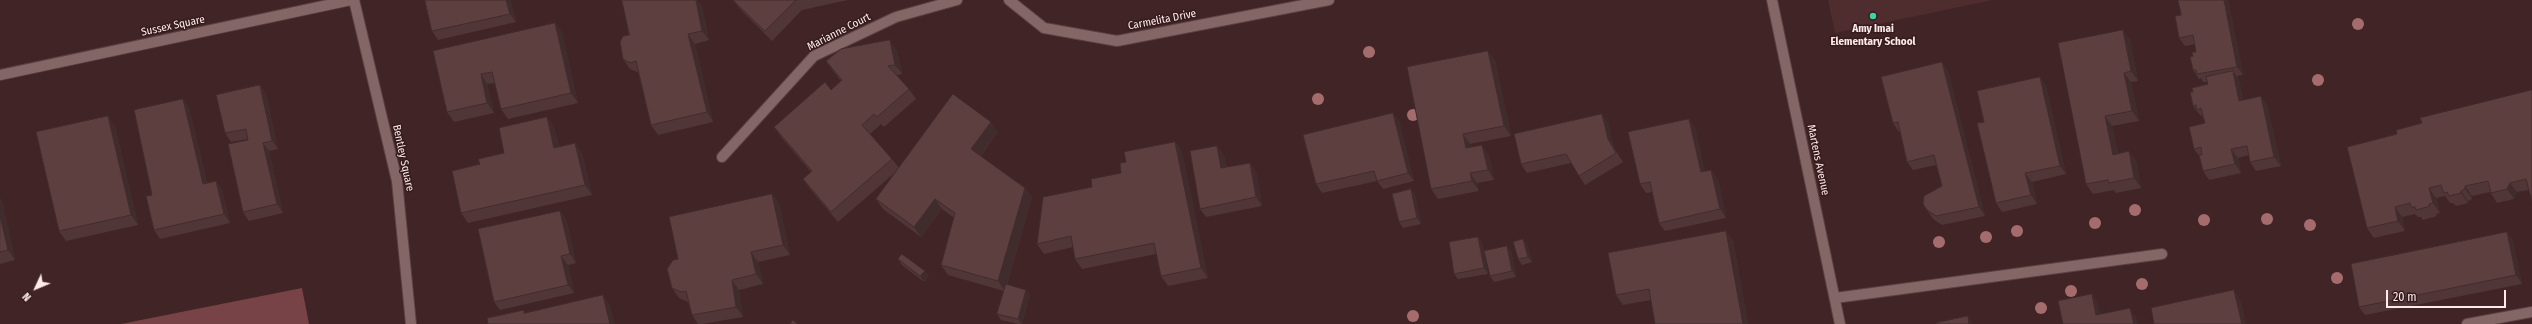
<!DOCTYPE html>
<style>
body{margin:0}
#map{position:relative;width:2532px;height:324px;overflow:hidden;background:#412526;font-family:"Fira Sans Condensed",sans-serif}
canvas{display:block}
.north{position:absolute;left:16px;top:268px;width:40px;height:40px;-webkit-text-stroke:3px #361b1d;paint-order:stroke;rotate:226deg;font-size:11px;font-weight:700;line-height:16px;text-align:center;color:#feeaea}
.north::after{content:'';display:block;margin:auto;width:14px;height:18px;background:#feeaea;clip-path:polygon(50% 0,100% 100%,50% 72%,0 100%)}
.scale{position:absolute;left:2386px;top:290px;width:120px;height:18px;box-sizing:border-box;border:2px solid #feeaea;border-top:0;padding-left:5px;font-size:12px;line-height:14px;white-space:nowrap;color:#feeaea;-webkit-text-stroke:3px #361b1d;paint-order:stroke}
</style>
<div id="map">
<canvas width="2532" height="324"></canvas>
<div class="north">N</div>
<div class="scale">20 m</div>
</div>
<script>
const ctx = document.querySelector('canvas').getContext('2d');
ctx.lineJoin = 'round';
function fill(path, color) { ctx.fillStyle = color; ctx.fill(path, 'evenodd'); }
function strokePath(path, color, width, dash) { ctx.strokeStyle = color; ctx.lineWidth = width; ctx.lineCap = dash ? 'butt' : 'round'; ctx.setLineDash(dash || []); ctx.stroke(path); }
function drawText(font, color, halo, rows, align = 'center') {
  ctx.font = font + ' "Fira Sans Condensed",sans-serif'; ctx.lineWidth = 3; ctx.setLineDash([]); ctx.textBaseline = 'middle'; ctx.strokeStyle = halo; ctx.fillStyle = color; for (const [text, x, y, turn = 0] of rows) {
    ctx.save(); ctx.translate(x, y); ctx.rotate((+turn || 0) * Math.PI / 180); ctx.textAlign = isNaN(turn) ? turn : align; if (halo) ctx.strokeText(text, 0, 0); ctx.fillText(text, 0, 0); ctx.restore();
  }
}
const built = new Path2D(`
 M 1828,0 L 1993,0 L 1835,33 Z`);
const green = new Path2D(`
 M 302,288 L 309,324 L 121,324 Z`);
const minor = new Path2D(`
 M 354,0 L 397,181 L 411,324
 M 1009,0 L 1044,28 L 1117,41 L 1329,0
 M 1772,0 L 1840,324
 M 0,75 L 351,0
 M 722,157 L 814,56 L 896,17 L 957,0
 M 1835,298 L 2162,254
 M 2467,324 L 2532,312`);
const trees = [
 [2358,24],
 [1369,52],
 [2318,80],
 [1318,99],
 [1413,115],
 [2135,210],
 [2267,219],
 [2204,220],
 [2095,223],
 [2310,225],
 [2017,231],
 [1986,237],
 [1939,242],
 [2337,278],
 [2142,284],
 [2071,291],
 [2041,308],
 [1413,316]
];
const wall = new Path2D(`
 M 510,0 L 516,22 L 438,40 L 432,31 Z
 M 622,0 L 697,0 L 702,7 L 709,40 L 695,44 L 713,122 L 658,135 L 651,125 L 638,72 L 637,72 L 630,69 L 623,59 L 629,35 Z
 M 733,0 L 848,0 L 802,10 L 772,41 L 740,9 Z
 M 2178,0 L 2228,0 L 2243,75 L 2237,76 L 2239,80 L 2243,100 L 2267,105 L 2281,166 L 2256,171 L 2250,162 L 2249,155 L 2238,158 L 2241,173 L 2209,180 L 2203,171 L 2200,157 L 2194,149 L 2205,123 L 2203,118 L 2200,114 L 2199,114 L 2193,106 L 2193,92 L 2208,84 L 2207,82 L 2203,82 L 2201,78 L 2199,79 L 2193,70 L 2193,56 L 2196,52 L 2195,44 L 2185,46 L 2179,38 L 2181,15 Z
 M 555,23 L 562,33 L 578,103 L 508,119 L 501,109 L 495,83 L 487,84 L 494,113 L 454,122 L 447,112 L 433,51 Z
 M 2123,30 L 2130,40 L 2138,81 L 2131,82 L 2139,121 L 2112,126 L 2118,154 L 2129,151 L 2136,161 L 2141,188 L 2116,193 L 2114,190 L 2093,194 L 2086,184 Z
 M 897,50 L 902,74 L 897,75 L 909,89 L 916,99 L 884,127 L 881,124 L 870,134 L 892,159 L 899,168 L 998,132 L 981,156 L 1025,188 L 1032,197 L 1007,285 L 1026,290 L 1030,295 L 1022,324 L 1019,324 L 1001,320 L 997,314 L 1004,291 L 948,275 L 941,265 L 954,218 L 942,209 L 921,237 L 883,209 L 876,199 L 898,170 L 838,222 L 810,189 L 803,179 L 811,172 L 781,137 L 774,127 L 831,90 L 841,81 L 833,71 L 826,61 Z
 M 1495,60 L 1511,136 L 1470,144 L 1471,147 L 1489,155 L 1494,180 L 1477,183 L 1479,191 L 1438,199 L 1431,189 Z
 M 1942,62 L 1948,71 L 1985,216 L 1942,225 L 1933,219 L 1927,210 L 1942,186 L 1936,165 L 1913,170 L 1907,162 L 1900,131 L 1899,132 L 1893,123 Z
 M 2040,77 L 2046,86 L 2066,174 L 2032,182 L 2037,204 L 2002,212 L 1996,203 L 1984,122 Z
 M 260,85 L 266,94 L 278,149 L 269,151 L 283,213 L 249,221 L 243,212 L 248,139 L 231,142 L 225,133 Z
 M 2532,90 L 2532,202 L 2529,190 L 2517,192 L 2514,199 L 2497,203 L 2490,192 L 2472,196 L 2472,199 L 2468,201 L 2468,203 L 2456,206 L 2453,203 L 2450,203 L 2445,196 L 2436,198 L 2440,213 L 2436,214 L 2437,216 L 2423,220 L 2421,217 L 2418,217 L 2415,214 L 2402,217 L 2405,231 L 2374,238 L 2367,228 L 2397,134 L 2422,123 Z
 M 183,99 L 189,108 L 207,183 L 216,181 L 222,190 L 230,223 L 160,239 L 154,230 L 152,195 Z
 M 547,117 L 554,127 L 559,147 L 582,153 L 592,195 L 468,223 L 461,213 L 480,164 L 504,153 Z
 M 1689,119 L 1695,128 L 1705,172 L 1711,170 L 1718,179 L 1726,218 L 1665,231 L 1659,223 L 1652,192 L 1646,193 L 1640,184 Z
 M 1399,121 L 1414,181 L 1383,189 L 1377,181 L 1322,193 L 1316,184 Z
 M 1608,123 L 1614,148 L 1623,162 L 1585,185 L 1571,163 L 1527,173 L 1521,164 Z
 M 115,126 L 138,225 L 66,241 L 59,231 Z
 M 1175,142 L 1182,152 L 1208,278 L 1168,286 L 1161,276 L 1156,254 L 1082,269 L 1075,259 L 1073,247 L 1044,254 L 1037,244 L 1092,187 L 1121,173 L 1126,162 Z
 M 1217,146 L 1224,155 L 1226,167 L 1250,163 L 1256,172 L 1262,206 L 1206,217 L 1200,209 Z
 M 1411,189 L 1415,195 L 1421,224 L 1403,228 L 1399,222 Z
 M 772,194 L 779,203 L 790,255 L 758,262 L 763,284 L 739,290 L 743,317 L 702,324 L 698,324 L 692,315 L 688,302 L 679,298 L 672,288 L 678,259 Z
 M 0,199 L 2,201 L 15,260 L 0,264 Z
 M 560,211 L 566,219 L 576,263 L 568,265 L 574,293 L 500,310 L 494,302 Z
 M 2507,232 L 2513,241 L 2522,284 L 2365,315 L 2359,307 Z
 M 1478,237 L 1482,243 L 1488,274 L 1458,279 L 1454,274 Z
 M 1523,239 L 1527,245 L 1532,262 L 1522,265 L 1518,259 Z
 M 1733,240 L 1748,324 L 1655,324 L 1651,300 L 1623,305 L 1616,295 Z
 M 1511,251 L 1516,277 L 1494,282 L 1490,276 Z
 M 898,259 L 929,276 L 924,282 L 902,265 Z`);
const shadedWall = new Path2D(`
 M 506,0 L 510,0 L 516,22 L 510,14 Z
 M 696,0 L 697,0 L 702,7 L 709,40 L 702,31 Z
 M 2224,0 L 2228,0 L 2243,75 L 2237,67 Z
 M 555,23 L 562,33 L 578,103 L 571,93 Z
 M 2123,30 L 2130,40 L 2138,81 L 2131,71 Z
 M 688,34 L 695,44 L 713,122 L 707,112 Z
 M 890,40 L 897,50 L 902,74 L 895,65 Z
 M 1488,51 L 1495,60 L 1511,136 L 1504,126 Z
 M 1942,62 L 1948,71 L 1985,216 L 1979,207 Z
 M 2233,71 L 2239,80 L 2246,110 L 2239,101 Z
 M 2124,73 L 2131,82 L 2139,121 L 2132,111 Z
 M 481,74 L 487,84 L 494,113 L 487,103 Z
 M 2040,77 L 2046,86 L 2066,174 L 2060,166 Z
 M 260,85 L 266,94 L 278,149 L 272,141 Z
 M 2261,96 L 2267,105 L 2281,166 L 2274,157 Z
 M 183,99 L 189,108 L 209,193 L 203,184 Z
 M 1393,113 L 1399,121 L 1414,181 L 1408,173 Z
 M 1602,114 L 1608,123 L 1614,148 L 1623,162 L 1608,139 Z
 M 108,116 L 115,126 L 138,225 L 131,215 Z
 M 2105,116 L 2112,126 L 2120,165 L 2113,155 Z
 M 547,117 L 554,127 L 561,158 L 554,148 Z
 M 1689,119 L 1695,128 L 1707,181 L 1701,172 Z
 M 991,122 L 998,132 L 978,159 L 971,149 Z
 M 1463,134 L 1470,144 L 1473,158 L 1466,148 Z
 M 1175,142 L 1182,152 L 1208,278 L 1201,268 Z
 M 263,143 L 269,151 L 283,213 L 277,204 Z
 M 575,143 L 582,153 L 592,195 L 585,185 Z
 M 1482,145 L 1489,155 L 1494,180 L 1488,170 Z
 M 1217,146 L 1224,155 L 1227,176 L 1221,168 Z
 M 2231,149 L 2238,158 L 2241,173 L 2235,164 Z
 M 2129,151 L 2136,161 L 2141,188 L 2134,178 Z
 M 1250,163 L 1256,172 L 1262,206 L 1256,197 Z
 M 1711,170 L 1718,179 L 1726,218 L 1720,209 Z
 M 1470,173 L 1477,183 L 1479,191 L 1472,181 Z
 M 2025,173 L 2032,182 L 2037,204 L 2031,195 Z
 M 216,181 L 222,190 L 230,223 L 224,214 Z
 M 2510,183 L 2517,192 L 2514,199 L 2507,189 Z
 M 2465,186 L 2472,196 L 2472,199 L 2465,189 Z
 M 1025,188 L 1032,197 L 1005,291 L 998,281 Z
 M 2429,188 L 2436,198 L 2440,213 L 2433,203 Z
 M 1411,189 L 1415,195 L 1421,224 L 1417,218 Z
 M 2461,191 L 2468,201 L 2468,203 L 2461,193 Z
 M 772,194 L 779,203 L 790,255 L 783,245 Z
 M 0,199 L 2,201 L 15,260 L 8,250 L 0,216 Z
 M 935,199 L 942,209 L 921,237 L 914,227 Z
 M 2395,207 L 2402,217 L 2405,231 L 2398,221 Z
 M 560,211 L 566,219 L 576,263 L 570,254 Z
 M 1726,231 L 1733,240 L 1748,324 L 1743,324 Z
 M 2507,232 L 2513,241 L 2522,284 L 2516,275 Z
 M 1478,237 L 1482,243 L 1488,274 L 1484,268 Z
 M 1523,239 L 1527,245 L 1532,262 L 1528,257 Z
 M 1507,246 L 1511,251 L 1516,277 L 1512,271 Z
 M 751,252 L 758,262 L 763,284 L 756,274 Z
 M 561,256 L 568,265 L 574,293 L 568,285 Z
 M 925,271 L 929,276 L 924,282 L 920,276 Z
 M 732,280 L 739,290 L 743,317 L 736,307 Z
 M 1026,290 L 1030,295 L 1022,324 L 1021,324 L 1018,319 Z
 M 2234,290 L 2241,300 L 2246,324 L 2242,324 Z
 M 2092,294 L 2098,302 L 2102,324 L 2096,315 Z
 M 603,295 L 610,305 L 615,324 L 610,324 Z
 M 2130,308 L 2136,317 L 2138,324 L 2134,324 Z
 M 1968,316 L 1973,324 L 1969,324 Z`);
const building = new Path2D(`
 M 425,0 L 506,0 L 510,14 L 432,31 Z
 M 622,0 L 696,0 L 702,31 L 688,34 L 707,112 L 651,125 L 636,61 L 630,63 L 623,59 L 620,42 L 623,36 L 629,35 Z
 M 733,0 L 797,0 L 795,1 L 765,31 Z
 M 2178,0 L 2224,0 L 2237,67 L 2197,74 L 2196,70 L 2193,70 L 2190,57 L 2193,56 L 2192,52 L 2196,52 L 2193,35 L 2179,38 L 2175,16 L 2181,15 Z
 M 555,23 L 571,93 L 501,109 L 492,72 L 481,74 L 487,103 L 447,112 L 433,51 Z
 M 2123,30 L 2131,71 L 2124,73 L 2132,111 L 2105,116 L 2113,155 L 2129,151 L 2134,178 L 2109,183 L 2108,180 L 2086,184 L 2058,43 Z
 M 890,40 L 895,65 L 888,66 L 909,89 L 877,117 L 874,114 L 862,125 L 892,159 L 831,212 L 803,179 L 812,171 L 774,127 L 825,82 L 831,90 L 842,80 L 826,61 L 841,49 Z
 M 1488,51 L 1504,126 L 1463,134 L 1466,148 L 1482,145 L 1488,170 L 1470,173 L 1472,181 L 1431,189 L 1407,67 Z
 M 1942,62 L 1979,207 L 1936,216 L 1927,210 L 1923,204 L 1924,196 L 1942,186 L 1934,155 L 1907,162 L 1898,122 L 1893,123 L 1881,77 Z
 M 2233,71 L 2239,101 L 2261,96 L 2274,157 L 2250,162 L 2247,146 L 2231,149 L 2235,164 L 2203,171 L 2199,155 L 2202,155 L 2201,147 L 2194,149 L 2189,127 L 2205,123 L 2201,108 L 2197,110 L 2196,105 L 2193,106 L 2190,92 L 2193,92 L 2192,88 L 2208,84 L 2206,77 Z
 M 2040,77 L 2060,166 L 2025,173 L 2031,195 L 1996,203 L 1977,123 L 1984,122 L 1977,91 Z
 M 260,85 L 272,141 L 263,143 L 277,204 L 243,212 L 228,144 L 248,140 L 246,129 L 225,133 L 216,95 Z
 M 2532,90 L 2532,202 L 2526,179 L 2510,183 L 2507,189 L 2491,193 L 2488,181 L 2465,186 L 2465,189 L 2461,191 L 2461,193 L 2449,196 L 2447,192 L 2444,193 L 2441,185 L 2429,188 L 2433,203 L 2429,204 L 2430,206 L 2416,210 L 2415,207 L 2411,207 L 2410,203 L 2395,207 L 2398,221 L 2367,228 L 2347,147 L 2397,134 L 2396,130 L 2422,123 L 2420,118 Z
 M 953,94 L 991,122 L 971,149 L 1025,188 L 998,281 L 941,265 L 955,213 L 935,199 L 914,227 L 876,199 Z
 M 183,99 L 203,184 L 216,181 L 224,214 L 154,230 L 146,196 L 152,195 L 134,110 Z
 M 1393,113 L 1408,173 L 1377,181 L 1374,171 L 1316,184 L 1303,135 Z
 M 1602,114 L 1608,139 L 1616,153 L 1579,176 L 1566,154 L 1521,164 L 1514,134 Z
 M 108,116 L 131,215 L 59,231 L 36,132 Z
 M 547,117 L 554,148 L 575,143 L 585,185 L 461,213 L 452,171 L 480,164 L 478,159 L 504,153 L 499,128 Z
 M 1689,119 L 1701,172 L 1711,170 L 1720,209 L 1659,223 L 1650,182 L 1640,184 L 1628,132 Z
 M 1175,142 L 1201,268 L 1161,276 L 1154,243 L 1075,259 L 1071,236 L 1037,244 L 1043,197 L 1092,187 L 1091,179 L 1121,173 L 1120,163 L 1126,162 L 1124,152 Z
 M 1217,146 L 1221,168 L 1250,163 L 1256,197 L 1200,209 L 1190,151 Z
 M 1411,189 L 1417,218 L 1399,222 L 1392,194 Z
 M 772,194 L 783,245 L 751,252 L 756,274 L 732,280 L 736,307 L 692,315 L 686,291 L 681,292 L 672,288 L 667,269 L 673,260 L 678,259 L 669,217 Z
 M 560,211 L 570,254 L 561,256 L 568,285 L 494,302 L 478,229 Z
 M 0,216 L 8,250 L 0,252 Z
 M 1726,231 L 1743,324 L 1655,324 L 1649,289 L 1616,295 L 1608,253 Z
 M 2507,232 L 2516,275 L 2359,307 L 2351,264 Z
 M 1478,237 L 1484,268 L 1454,274 L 1449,242 Z
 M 1523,239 L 1528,257 L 1518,259 L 1513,242 Z
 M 1507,246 L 1512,271 L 1490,276 L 1484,251 Z
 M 902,254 L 925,271 L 920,276 L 898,259 Z
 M 1006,284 L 1026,290 L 1018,319 L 997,314 Z
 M 2234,290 L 2242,324 L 2154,324 L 2151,308 Z
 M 2092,294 L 2096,315 L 2130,308 L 2134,324 L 2063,324 L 2058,301 Z
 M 603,295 L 610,324 L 488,324 L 487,318 L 524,310 L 524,313 Z
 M 1968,316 L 1969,324 L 1936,324 L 1936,323 Z
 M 793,320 L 798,324 L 790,324 Z`);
const markers = [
 [1873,16,4,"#3bd4a4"]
];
const streetNames = [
 ["Carmelita Drive",1162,20,-11],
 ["Sussex Square",173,26,-12],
 ["Marianne Court",839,32,-27],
 ["Bentley Square",403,158,78],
 ["Martens Avenue",1818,160,78]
];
const poiNames = [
 ["Amy Imai",1873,29],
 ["Elementary School",1873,42]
];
fill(built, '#4f2c2e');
fill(green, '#774346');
strokePath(minor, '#5b4141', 12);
strokePath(minor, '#856666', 10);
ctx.fillStyle = '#a56c6e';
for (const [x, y] of trees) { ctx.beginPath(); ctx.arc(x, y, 6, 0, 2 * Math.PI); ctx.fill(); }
fill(wall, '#503637');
fill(shadedWall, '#412c2d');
fill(building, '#5d3f40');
strokePath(building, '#412c2d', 1);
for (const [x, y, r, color] of markers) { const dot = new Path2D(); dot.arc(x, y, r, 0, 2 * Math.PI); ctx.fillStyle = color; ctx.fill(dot); strokePath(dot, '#361b1d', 1.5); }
drawText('11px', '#feeaea', '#361b1d', streetNames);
drawText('bold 11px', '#feeaea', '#361b1d', poiNames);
</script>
